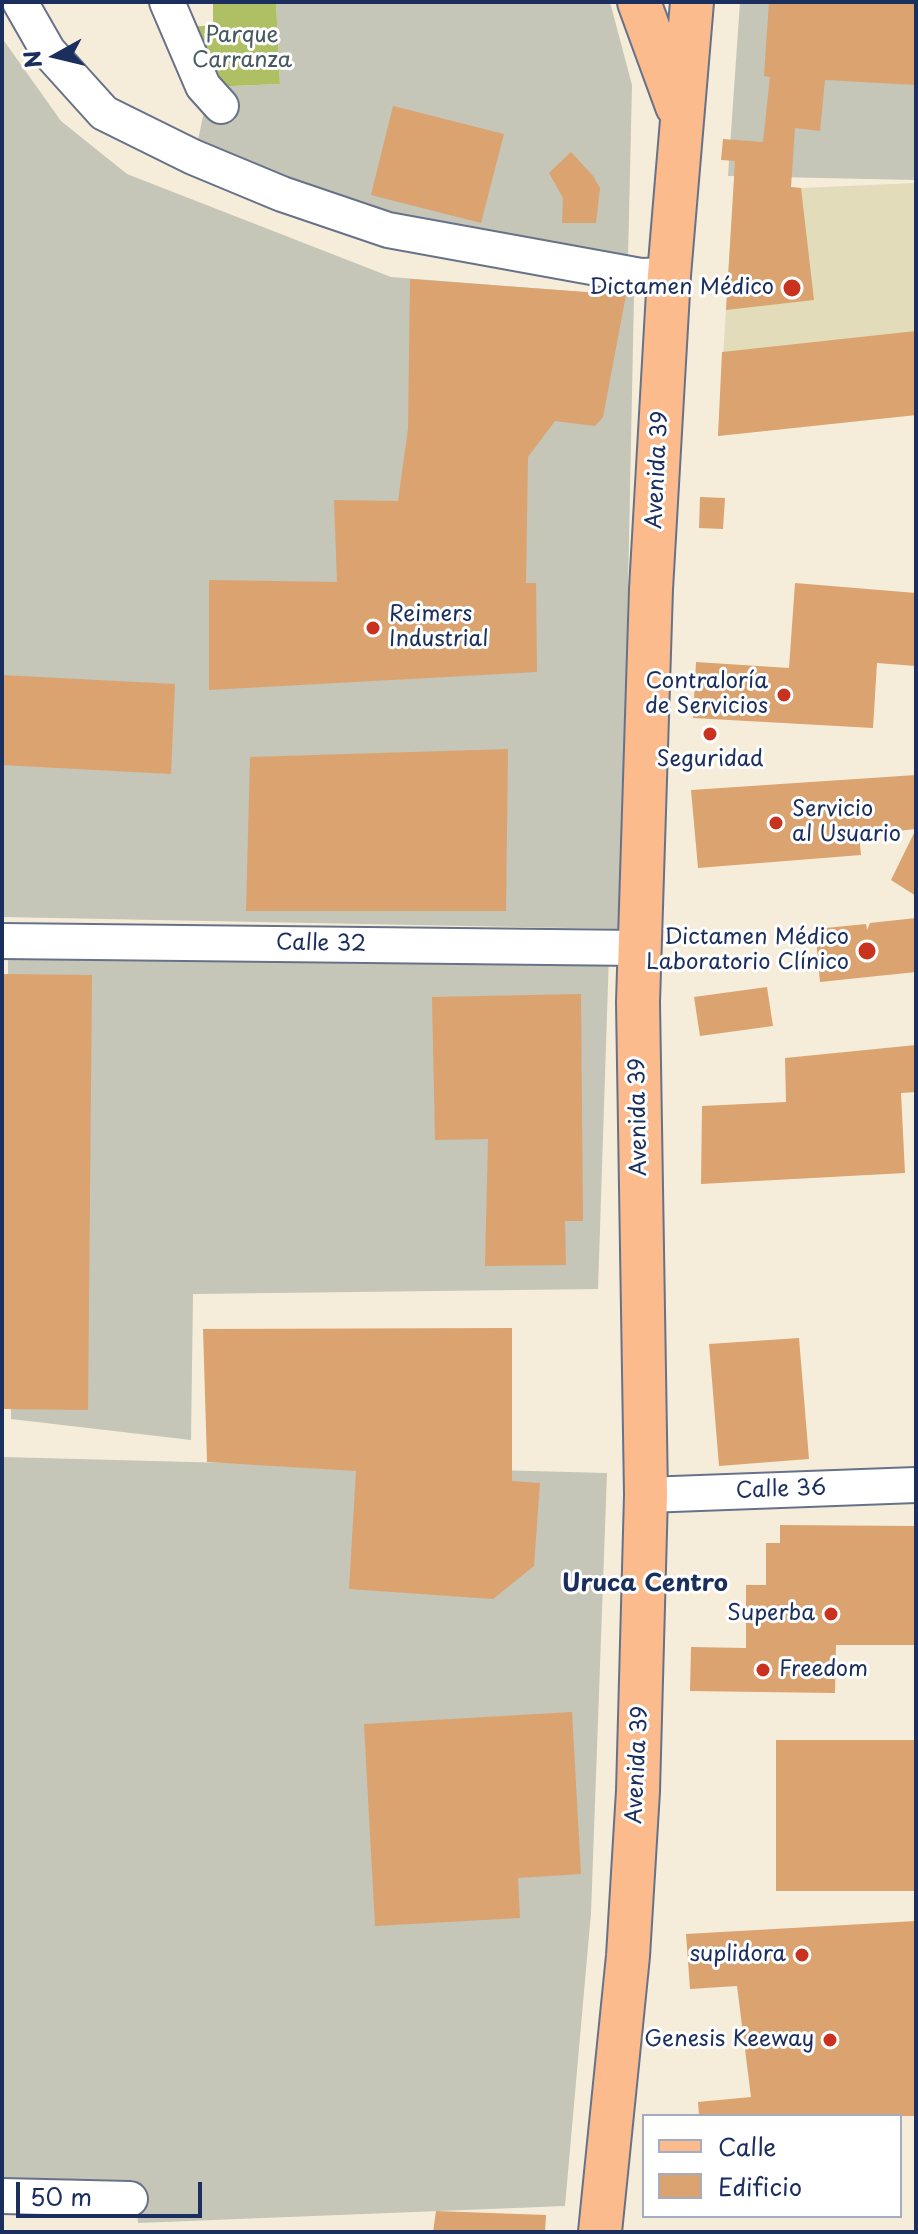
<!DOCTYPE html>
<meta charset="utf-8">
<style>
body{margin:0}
#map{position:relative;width:918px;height:2234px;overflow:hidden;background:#f5edda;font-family:"Playpen Sans",sans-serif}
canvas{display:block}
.frame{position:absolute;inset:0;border:4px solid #1b2f5e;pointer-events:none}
.legend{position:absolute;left:642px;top:2114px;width:260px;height:104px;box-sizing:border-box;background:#fff;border:2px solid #a4acbf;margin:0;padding:10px 14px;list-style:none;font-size:24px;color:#1b2f5e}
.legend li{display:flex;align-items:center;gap:16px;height:40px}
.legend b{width:40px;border:2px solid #a4acbf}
.north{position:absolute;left:16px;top:16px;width:80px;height:80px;-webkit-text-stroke:6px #fff;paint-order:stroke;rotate:262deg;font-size:22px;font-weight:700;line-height:32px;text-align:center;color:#1b2f5e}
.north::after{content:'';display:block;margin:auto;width:28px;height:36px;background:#1b2f5e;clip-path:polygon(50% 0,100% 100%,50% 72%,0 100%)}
.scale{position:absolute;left:16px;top:2182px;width:186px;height:36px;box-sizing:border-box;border:4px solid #1b2f5e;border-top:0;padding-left:10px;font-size:24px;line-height:28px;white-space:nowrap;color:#1b2f5e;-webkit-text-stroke:6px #fff;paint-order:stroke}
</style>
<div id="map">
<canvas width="918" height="2234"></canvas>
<div class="frame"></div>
<ul class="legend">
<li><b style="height:10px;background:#fbbb8d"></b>Calle</li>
<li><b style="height:22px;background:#dba370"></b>Edificio</li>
</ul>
<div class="north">N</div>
<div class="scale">50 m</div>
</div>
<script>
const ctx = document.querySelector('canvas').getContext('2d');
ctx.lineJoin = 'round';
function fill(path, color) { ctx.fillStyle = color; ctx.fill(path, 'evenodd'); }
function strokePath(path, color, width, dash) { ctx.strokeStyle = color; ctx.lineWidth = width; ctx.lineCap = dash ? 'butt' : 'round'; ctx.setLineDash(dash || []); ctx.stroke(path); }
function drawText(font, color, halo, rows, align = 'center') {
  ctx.font = font + ' "Playpen Sans",sans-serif'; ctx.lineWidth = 6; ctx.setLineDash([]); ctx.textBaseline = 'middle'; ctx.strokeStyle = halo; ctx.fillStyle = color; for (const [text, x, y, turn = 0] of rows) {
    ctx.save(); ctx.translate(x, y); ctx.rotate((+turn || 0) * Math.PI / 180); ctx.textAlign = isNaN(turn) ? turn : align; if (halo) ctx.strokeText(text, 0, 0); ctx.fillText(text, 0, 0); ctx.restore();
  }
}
const built = new Path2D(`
 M 916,183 L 916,415 L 718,436 L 734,184 L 801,188 Z`);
const industrial = new Path2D(`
 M 276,2 L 610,2 L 632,85 L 628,258 L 375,214 L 197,145 L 209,87 L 280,84 Z
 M 740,2 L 916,2 L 916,180 L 728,176 Z
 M 2,38 L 61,121 L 127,174 L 391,277 L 634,296 L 621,929 L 2,917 Z
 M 609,954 L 598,1289 L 193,1294 L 191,1440 L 11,1419 L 8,959 Z
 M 2,1457 L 607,1473 L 591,1913 L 565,2206 L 138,2223 L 134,2180 L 2,2179 Z`);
const green = new Path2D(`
 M 213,2 L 276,2 L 280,84 L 209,87 L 190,27 L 213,25 Z`);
const building = new Path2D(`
 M 769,2 L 916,2 L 916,85 L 825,80 L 820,131 L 795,128 L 791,187 L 801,188 L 814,300 L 726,310 L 735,161 L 721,160 L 723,139 L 763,142 L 770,77 L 764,76 Z
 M 393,106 L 504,134 L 481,223 L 371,195 Z
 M 571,152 L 593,176 L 600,188 L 596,223 L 562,223 L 563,198 L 549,173 Z
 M 410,279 L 626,295 L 603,417 L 595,426 L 555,421 L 528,457 L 526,583 L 536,583 L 537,672 L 209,690 L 209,580 L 337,582 L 334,500 L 398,501 L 408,429 Z
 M 916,331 L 916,415 L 718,436 L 722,352 Z
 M 700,497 L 725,498 L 723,529 L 699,528 Z
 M 795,583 L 916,593 L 916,666 L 877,663 L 873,728 L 693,718 L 696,662 L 789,668 Z
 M 2,675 L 175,684 L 171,774 L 2,765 Z
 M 508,749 L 506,911 L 246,911 L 250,757 Z
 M 916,775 L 916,896 L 891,880 L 916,829 L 859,835 L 861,855 L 698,868 L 691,790 Z
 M 916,918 L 916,972 L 820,982 L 815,929 L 866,924 L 867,930 L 870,923 Z
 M 2,974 L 92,975 L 88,1410 L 2,1409 Z
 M 767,987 L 773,1026 L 700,1036 L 694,997 Z
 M 581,994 L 583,1221 L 565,1221 L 566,1265 L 485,1266 L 488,1139 L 435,1140 L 432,997 Z
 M 916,1045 L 916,1092 L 901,1093 L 905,1173 L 701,1184 L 702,1106 L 786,1102 L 785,1058 Z
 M 512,1328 L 512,1481 L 540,1483 L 534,1566 L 493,1599 L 349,1589 L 356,1471 L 207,1462 L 203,1329 Z
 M 799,1338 L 809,1459 L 719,1466 L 709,1344 Z
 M 780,1525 L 916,1526 L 916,1645 L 836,1645 L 835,1693 L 690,1691 L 691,1647 L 746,1648 L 746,1585 L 766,1585 L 766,1543 L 780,1543 Z
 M 572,1712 L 581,1874 L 518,1878 L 520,1918 L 375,1926 L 364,1724 Z
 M 776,1740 L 916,1740 L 916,1891 L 776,1891 Z
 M 916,1921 L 916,2116 L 699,2116 L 698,2102 L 751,2097 L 737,1986 L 690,1989 L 686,1934 Z
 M 436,2211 L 546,2215 L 545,2232 L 433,2232 Z`);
const minor = new Path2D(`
 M 20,2 L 48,51 L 104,113 L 193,157 L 282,194 L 388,230 L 641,276 L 669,275
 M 167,2 L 203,86 L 221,106
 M 2,941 L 640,948
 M 646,1495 L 916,1485
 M 2,2196 L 130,2199`);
const major = new Path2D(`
 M 639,2 L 677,106
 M 600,2232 L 628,1956 L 638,1791 L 646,1495 L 638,1002 L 651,589 L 669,275 L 692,2`);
const markers = [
 [792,288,10,"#c8321e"],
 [373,628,8,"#c8321e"],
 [784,695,8,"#c8321e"],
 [710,734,8,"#c8321e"],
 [776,823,8,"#c8321e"],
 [867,951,10,"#c8321e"],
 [831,1614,8,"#c8321e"],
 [763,1670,8,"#c8321e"],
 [802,1955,8,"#c8321e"],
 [830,2040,8,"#c8321e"]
];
const parkNames = [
 ["Parque",242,36],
 ["Carranza",242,61]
];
const poiNames = [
 ["Dictamen Médico",774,288],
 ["Reimers",389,615,"left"],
 ["Industrial",389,640,"left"],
 ["Contraloría",768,682],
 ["de Servicios",768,707],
 ["Seguridad",710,760,"center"],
 ["Servicio",792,810,"left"],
 ["al Usuario",792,835,"left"],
 ["Dictamen Médico",849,938],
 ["Laboratorio Clínico",849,963],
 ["Superba",815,1614],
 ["Freedom",779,1670,"left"],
 ["suplidora",786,1955],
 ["Genesis Keeway",814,2040]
];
const streetNames = [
 ["Avenida 39",658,470,-87],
 ["Calle 32",321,944,1],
 ["Avenida 39",639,1117,-91],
 ["Calle 36",781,1490,-2],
 ["Avenida 39",638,1765,-87]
];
const neighbourhoodNames = [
 ["Uruca Centro",645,1584]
];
fill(built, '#e2dcba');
fill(industrial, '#c5c5b8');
fill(green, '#aec063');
fill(building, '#dba370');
strokePath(minor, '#677289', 38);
strokePath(major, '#677289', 46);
strokePath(minor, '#fff', 34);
strokePath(major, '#fbbb8d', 42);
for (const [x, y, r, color] of markers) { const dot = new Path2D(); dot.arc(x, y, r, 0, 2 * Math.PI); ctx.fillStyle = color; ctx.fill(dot); strokePath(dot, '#fff', 3); }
drawText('22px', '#475a60', '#fff', parkNames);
drawText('22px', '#1b2f5e', '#fff', poiNames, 'right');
drawText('22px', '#1b2f5e', '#fff', streetNames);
drawText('bold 24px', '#1b2f5e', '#fff', neighbourhoodNames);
</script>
